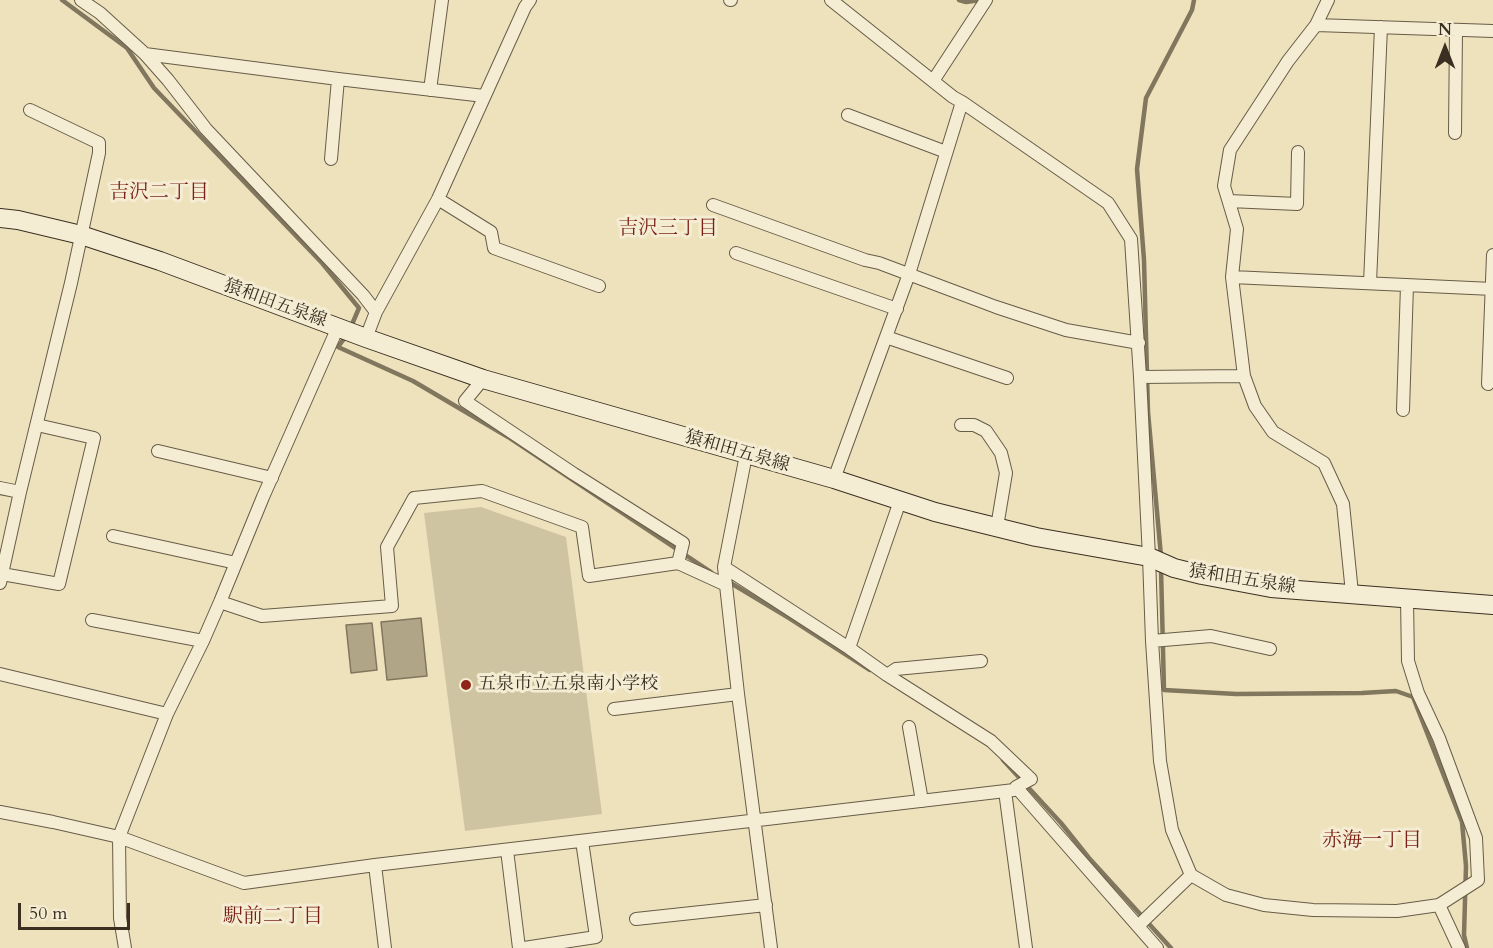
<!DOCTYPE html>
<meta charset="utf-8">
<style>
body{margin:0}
#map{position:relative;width:1493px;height:948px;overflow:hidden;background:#eee2bc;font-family:Cardo,serif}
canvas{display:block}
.north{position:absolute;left:1415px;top:18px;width:60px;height:60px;-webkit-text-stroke:4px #f4ecd3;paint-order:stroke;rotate:0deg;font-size:16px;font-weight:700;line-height:24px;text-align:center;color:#3a2f21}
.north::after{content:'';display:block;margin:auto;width:21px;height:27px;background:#3a2f21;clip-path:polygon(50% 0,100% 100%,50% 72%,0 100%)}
.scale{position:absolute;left:18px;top:903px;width:112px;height:27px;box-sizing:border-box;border:3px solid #3a2f21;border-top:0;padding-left:8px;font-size:18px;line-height:21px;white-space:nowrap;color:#3a2f21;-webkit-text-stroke:4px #f4ecd3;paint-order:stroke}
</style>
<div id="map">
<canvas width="1493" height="948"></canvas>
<div class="north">N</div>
<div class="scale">50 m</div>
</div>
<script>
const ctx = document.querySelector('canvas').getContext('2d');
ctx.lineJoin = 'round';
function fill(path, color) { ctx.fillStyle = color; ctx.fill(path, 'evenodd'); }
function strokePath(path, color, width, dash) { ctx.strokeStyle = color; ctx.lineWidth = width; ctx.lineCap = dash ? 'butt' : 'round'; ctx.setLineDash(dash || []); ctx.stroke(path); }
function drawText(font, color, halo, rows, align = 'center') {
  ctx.font = font + ' Cardo,"Noto Serif JP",serif'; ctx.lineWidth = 6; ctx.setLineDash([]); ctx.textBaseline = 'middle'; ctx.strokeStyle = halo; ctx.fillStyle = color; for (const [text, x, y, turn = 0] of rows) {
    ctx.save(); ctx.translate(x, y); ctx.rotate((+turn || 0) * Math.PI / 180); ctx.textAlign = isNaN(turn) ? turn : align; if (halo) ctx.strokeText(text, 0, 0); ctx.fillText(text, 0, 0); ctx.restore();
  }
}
const green = new Path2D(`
 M 481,507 L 566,537 L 602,814 L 465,831 L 424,513 Z`);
const water = new Path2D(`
 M 421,618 L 427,676 L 387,680 L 381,622 Z
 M 372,623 L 377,670 L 351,673 L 346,625 Z`);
const stream = new Path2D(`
 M 62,0 L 127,48 L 154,88 L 322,263 L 359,308 L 350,329
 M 959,0 L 966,2 L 981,0
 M 346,336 L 338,347 L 413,381 L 508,437 L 711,572
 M 1161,556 L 1148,412 L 1144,260 L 1137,169 L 1146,98 L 1192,10 L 1194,0
 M 1161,568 L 1164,690 L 1236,694 L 1362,693 L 1396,691 L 1413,697 L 1462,822 L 1466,866 L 1464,935 L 1467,948
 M 729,582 L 789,618 L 870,670
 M 1003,760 L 1061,823 L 1089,858 L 1171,948`);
const minor = new Path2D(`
 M 81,0 L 100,13 L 145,54 L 168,80 L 206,129 L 363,295 L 376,312
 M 730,0 L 731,0
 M 831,0 L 953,97 L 962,102 L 1108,203 L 1131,239 L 1140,377 L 1149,557 L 1152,641 L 1160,761 L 1172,830 L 1191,875 L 1226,895 L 1264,905 L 1313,910 L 1397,911 L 1439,905 L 1478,880 L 1476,838 L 1439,738 L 1418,693 L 1408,661 L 1407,599
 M 1328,0 L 1316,25 L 1288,61 L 1230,150 L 1224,186 L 1237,229 L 1232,277 L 1244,376 L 1255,406 L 1273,432 L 1324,463 L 1343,504 L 1352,593
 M 1316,25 L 1493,31
 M 145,54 L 338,79 L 484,96
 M 933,81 L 986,0
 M 430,90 L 442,0
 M 848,115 L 946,152
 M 1455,133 L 1456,30
 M 331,159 L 338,79
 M 438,199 L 491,232 L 494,248 L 599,286
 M 1229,201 L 1297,204 L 1298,152
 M 713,205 L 865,260 L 879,263 L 996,307 L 1066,330 L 1139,343
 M 736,253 L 897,309
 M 1232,277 L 1493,289
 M 1370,283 L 1381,27
 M 886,337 L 1007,378
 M 366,338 L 376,312 L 438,199 L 525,7 L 530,0
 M 1140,377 L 1244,376
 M 483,379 L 465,401 L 574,474 L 683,543 L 678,563
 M 1488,384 L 1493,255
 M 1403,410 L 1407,285
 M 961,425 L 974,425 L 986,431 L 1001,453 L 1006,473 L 997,527
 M 158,451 L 272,478
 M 746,455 L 724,567 L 738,694 L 771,948
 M 834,479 L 909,274 L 962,102
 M 0,488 L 20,492
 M 113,536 L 236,563
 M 724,567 L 849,648 L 887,675 L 991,741 L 1031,779 L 1016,787
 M 2,574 L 59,584 L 94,438 L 37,425
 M 0,583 L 20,492 L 71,283 L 99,153 L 99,143 L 30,110
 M 220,602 L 262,616 L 392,606 L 387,547 L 414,498 L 482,491 L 582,527 L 589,576 L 678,563 L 726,585
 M 92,620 L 203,641
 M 1152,641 L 1211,636 L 1270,649
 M 849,648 L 900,501
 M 0,674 L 167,714
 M 887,675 L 896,669 L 981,661
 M 614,709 L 738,694
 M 909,727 L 922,801
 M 1005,791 L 1026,948
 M 0,812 L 53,822 L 119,837 L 244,883 L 375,865 L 1014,790 L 1016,787 L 1157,948
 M 507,850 L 519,948
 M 375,865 L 385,948
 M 1439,905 L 1459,948
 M 636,919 L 766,905
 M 1138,926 L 1191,875
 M 125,948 L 120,918 L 119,837 L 167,714 L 203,641 L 220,602 L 263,497 L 338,327
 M 524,948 L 596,937 L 582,841`);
const secondary = new Path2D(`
 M 0,218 L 18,220 L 81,235 L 160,261 L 366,338 L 483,379 L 834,479 L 935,512 L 1036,537 L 1149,557 L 1174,568 L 1202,575 L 1271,588 L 1493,605`);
const markers = [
 [466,685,6,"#8f2418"]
];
const streetNames = [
 ["猿和田五泉線",275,304,20],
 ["猿和田五泉線",737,452,16],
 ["猿和田五泉線",1242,580,9]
];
const poiNames = [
 ["五泉市立五泉南小学校",478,685]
];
const neighbourhoodNames = [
 ["吉沢二丁目",159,193],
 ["吉沢三丁目",668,229],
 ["赤海一丁目",1372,841],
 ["駅前二丁目",273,917]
];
fill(green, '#cfc4a2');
fill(water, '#b1a587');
strokePath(water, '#81765e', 1.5);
strokePath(stream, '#81765e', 4.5);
strokePath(minor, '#675c48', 14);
strokePath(secondary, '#3a2f21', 20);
strokePath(minor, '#f4ecd3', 12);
strokePath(secondary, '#f4ecd3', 18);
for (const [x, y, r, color] of markers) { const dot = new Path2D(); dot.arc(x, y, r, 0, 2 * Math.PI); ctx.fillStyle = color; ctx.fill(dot); strokePath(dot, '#f4ecd3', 2); }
drawText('18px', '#3a2f21', '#f4ecd3', streetNames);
drawText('18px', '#3a2f21', '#f4ecd3', poiNames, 'left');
drawText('20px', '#7a1f14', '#f4ecd3', neighbourhoodNames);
</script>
